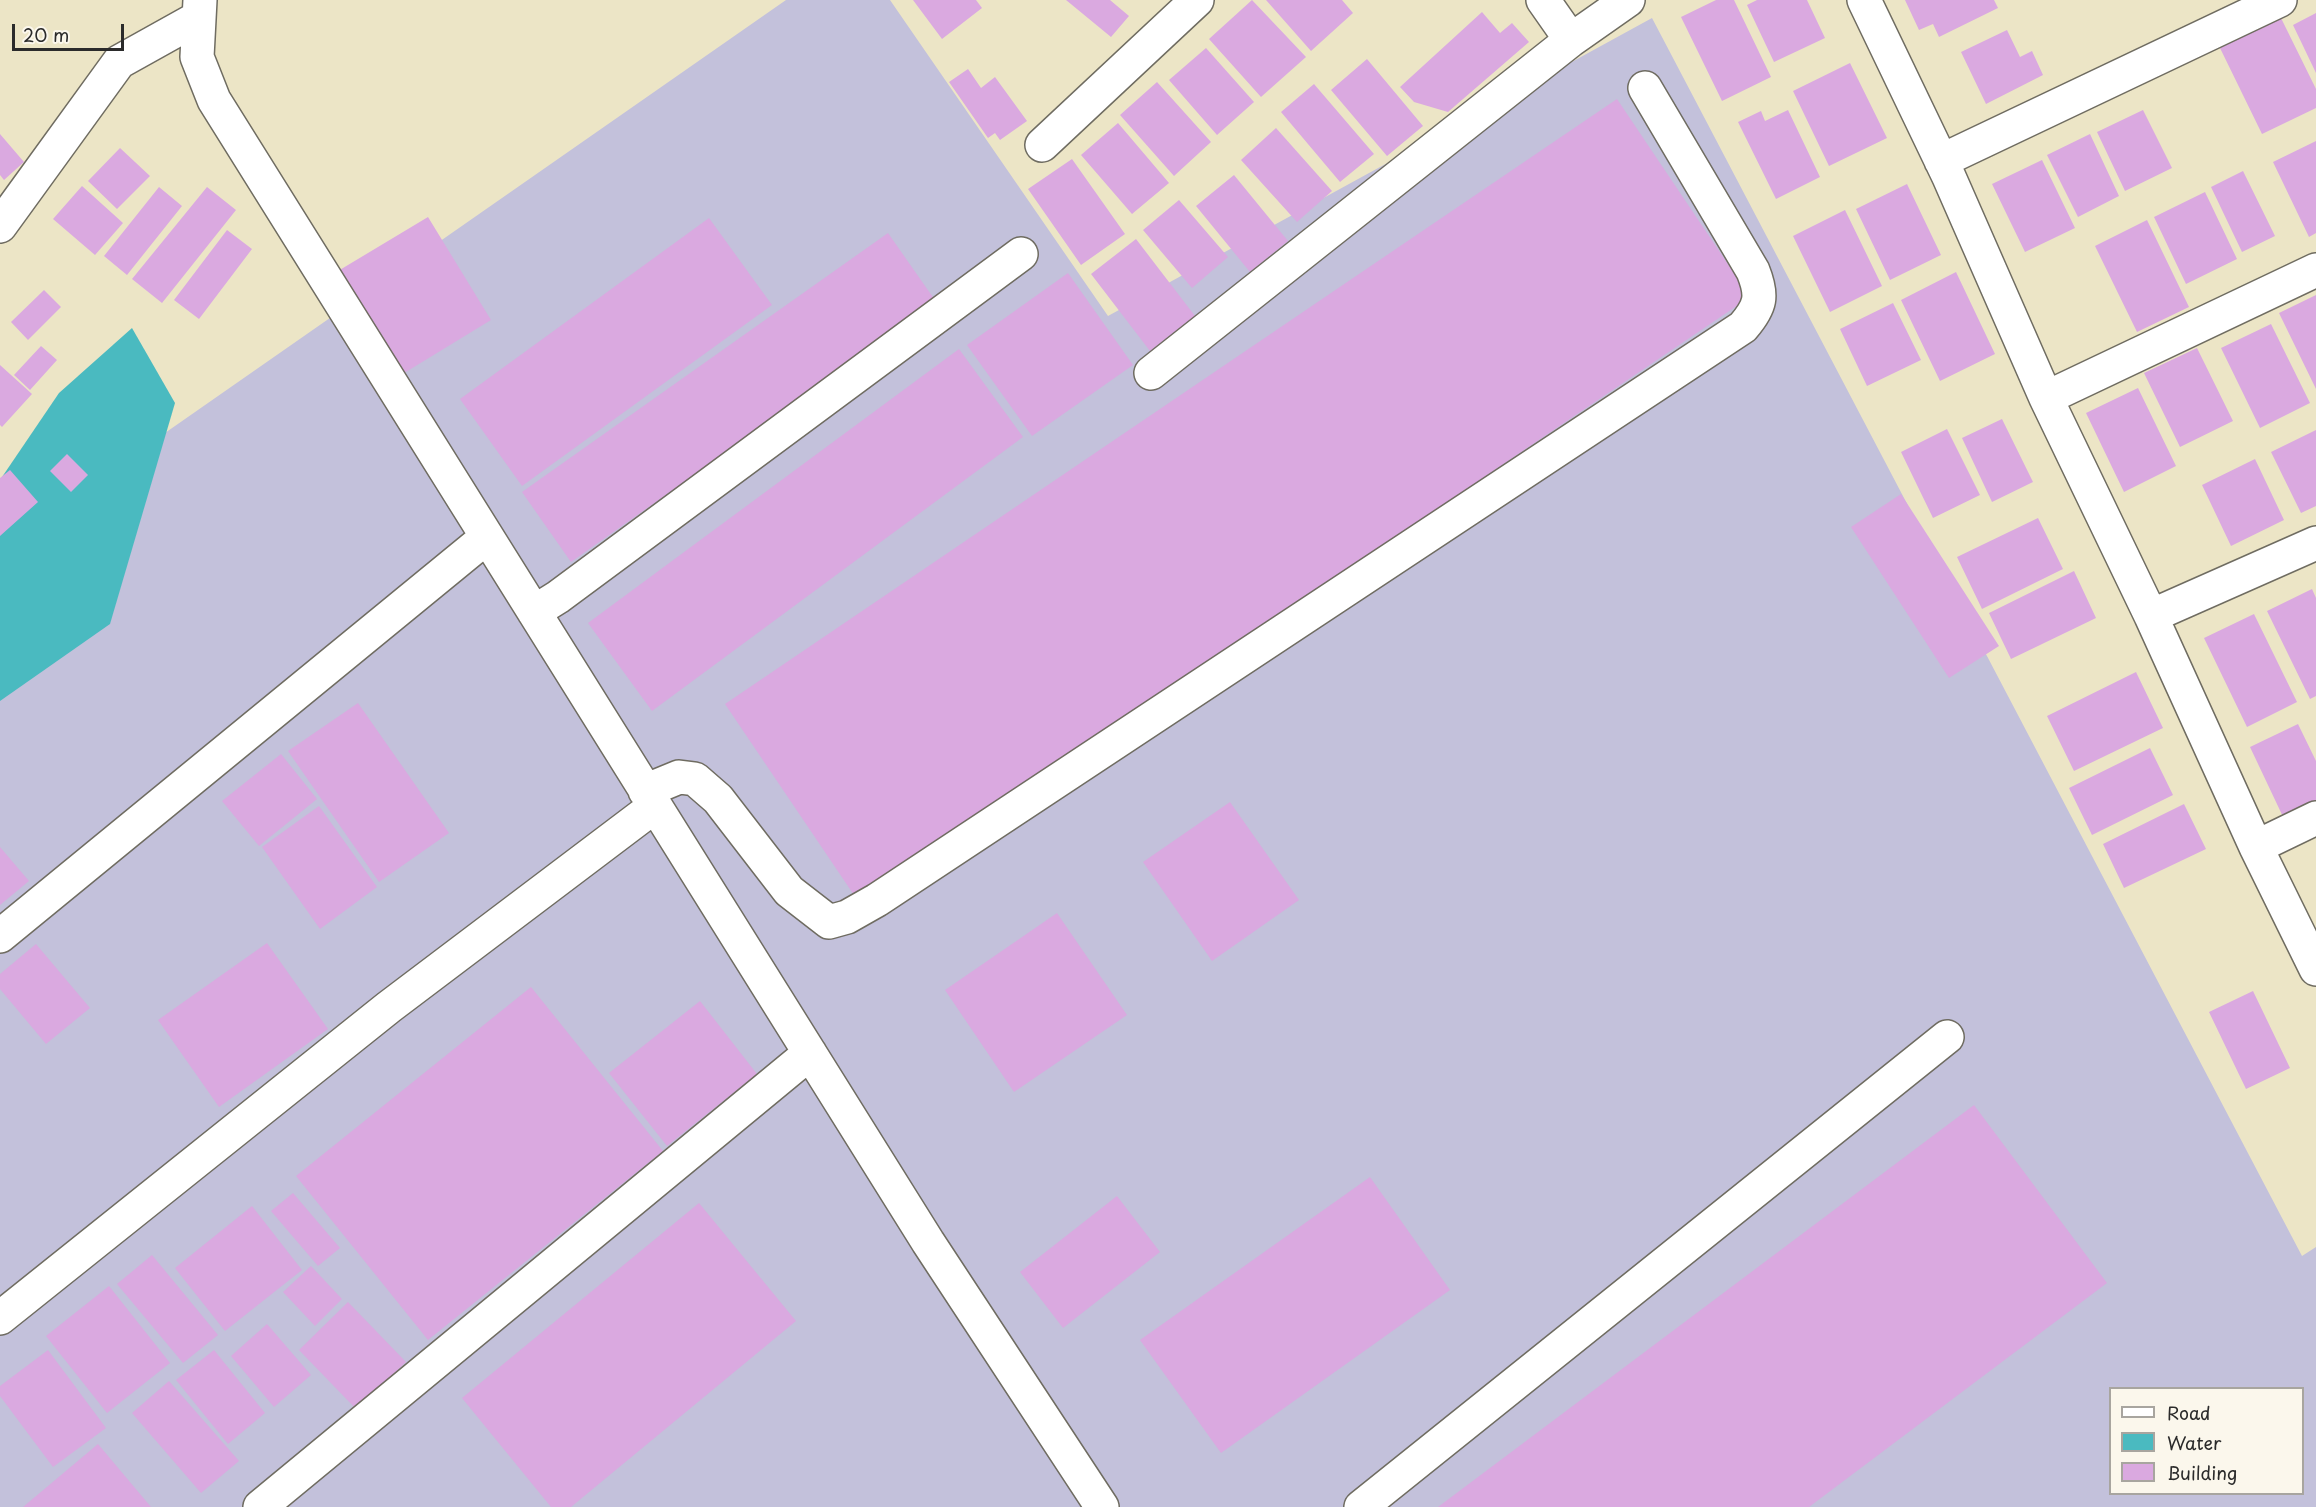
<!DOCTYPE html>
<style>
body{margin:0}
#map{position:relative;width:2316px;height:1507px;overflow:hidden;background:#ece5c6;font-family:"Playpen Sans",sans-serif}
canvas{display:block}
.legend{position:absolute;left:2109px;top:1387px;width:195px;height:108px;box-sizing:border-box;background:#fbf7ec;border:2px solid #a8a59f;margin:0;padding:8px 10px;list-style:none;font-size:18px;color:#2b2b2b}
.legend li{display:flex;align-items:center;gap:12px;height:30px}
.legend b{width:30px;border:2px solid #a8a59f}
.scale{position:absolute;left:12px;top:24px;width:112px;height:27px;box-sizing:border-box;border:3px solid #2b2b2b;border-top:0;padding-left:8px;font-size:18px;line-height:21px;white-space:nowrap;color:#2b2b2b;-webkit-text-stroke:4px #fbf7ec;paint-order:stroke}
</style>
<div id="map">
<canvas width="2316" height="1507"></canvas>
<ul class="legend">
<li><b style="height:8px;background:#fff"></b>Road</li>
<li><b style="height:16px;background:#4abac0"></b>Water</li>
<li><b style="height:16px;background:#daa9e0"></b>Building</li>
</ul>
<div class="scale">20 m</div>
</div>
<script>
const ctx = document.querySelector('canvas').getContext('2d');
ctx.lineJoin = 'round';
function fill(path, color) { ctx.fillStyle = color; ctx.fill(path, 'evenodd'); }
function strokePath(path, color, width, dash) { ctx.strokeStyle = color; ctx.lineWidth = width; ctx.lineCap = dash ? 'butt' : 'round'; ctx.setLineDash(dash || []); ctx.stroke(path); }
const industrial = new Path2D(`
 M 786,0 L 890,0 L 1108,316 L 1652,18 L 2302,1256 L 2316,1247 L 2316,1507 L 0,1507 L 0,572 L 142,449 ZM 2110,1388 L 2302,1388 L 2302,1494 L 2110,1494 Z`);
const water = new Path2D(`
 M 132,328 L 175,403 L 110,624 L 0,701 L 0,480 L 59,393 Z`);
const building = new Path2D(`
 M 913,0 L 976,0 L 982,8 L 942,39 Z
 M 1066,0 L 1110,0 L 1129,16 L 1111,37 Z
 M 1252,0 L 1306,57 L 1261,97 L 1209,39 Z
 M 1266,0 L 1342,0 L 1353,13 L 1311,51 Z
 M 1716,0 L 1734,0 L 1771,77 L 1722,101 L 1681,17 Z
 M 1757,0 L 1807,0 L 1825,38 L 1774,62 L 1747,5 Z
 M 1905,0 L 1994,0 L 1998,8 L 1939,37 L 1933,24 L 1919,30 Z
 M 1482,12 L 1500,33 L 1512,23 L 1529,42 L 1448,112 L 1414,102 L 1400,87 Z
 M 2316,13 L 2316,73 L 2293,25 Z
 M 2281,18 L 2316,89 L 2316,108 L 2262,134 L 2220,48 Z
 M 2007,30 L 2020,57 L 2032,51 L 2043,75 L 1986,104 L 1961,52 Z
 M 1206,48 L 1254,102 L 1217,135 L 1169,80 Z
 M 1367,59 L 1423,126 L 1387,156 L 1331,90 Z
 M 1850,63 L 1887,138 L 1829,166 L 1793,91 Z
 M 968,69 L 981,88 L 995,77 L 1027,121 L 1000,140 L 995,133 L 988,138 L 949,82 Z
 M 1157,82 L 1211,142 L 1174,176 L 1120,115 Z
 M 1314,84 L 1374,154 L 1340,182 L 1281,112 Z
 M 1617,99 L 1750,297 L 858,901 L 725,704 Z
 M 1788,110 L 1820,177 L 1776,199 L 1738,122 L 1761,111 L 1765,121 Z
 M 2143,110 L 2172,168 L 2125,191 L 2097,132 Z
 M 1118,123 L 1169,183 L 1132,214 L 1081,155 Z
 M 1276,128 L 1332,191 L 1297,222 L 1241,160 Z
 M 0,134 L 24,162 L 4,180 L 0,175 Z
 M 2090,134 L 2119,196 L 2078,217 L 2047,155 Z
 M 2316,141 L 2316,233 L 2309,237 L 2273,162 Z
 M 120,148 L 150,176 L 117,209 L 88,181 Z
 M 1072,159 L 1125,234 L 1081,265 L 1028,189 Z
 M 2042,160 L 2075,228 L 2025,252 L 1992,184 Z
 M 2243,171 L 2275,236 L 2242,252 L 2211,187 Z
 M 1234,175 L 1288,241 L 1250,272 L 1196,206 Z
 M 1907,184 L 1941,255 L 1890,280 L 1856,209 Z
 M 82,186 L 123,223 L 95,255 L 53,219 Z
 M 159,187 L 182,206 L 127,275 L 104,256 Z
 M 207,187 L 236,210 L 162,303 L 132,279 Z
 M 2205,192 L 2237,259 L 2186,284 L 2154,217 Z
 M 1179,200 L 1228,257 L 1192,288 L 1143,230 Z
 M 1845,210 L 1882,286 L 1830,312 L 1793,236 Z
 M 428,217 L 491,320 L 396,378 L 333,274 Z
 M 709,218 L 772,305 L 522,486 L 460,399 Z
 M 2147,220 L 2189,307 L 2137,332 L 2095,246 Z
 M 227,230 L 252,249 L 199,319 L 174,300 Z
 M 888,233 L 937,303 L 571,562 L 522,492 Z
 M 1136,239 L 1195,316 L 1150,351 L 1091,274 Z
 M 1956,272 L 1995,354 L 1940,381 L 1901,300 Z
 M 1068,273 L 1133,365 L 1032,436 L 967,345 Z
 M 44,290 L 61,307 L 28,340 L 11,322 Z
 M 2316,295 L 2316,389 L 2279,313 Z
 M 1893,303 L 1921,360 L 1867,386 L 1840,329 Z
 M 2271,324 L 2310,403 L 2260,428 L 2221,348 Z
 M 41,346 L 57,360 L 30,390 L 14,375 Z
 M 2197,348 L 2233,421 L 2180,447 L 2144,373 Z
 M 959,349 L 1023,437 L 652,711 L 588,623 Z
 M 0,365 L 32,394 L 2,427 L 0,425 Z
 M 2138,388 L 2176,466 L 2124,492 L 2086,413 Z
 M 2002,419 L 2033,482 L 1992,502 L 1962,438 Z
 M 1947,429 L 1980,495 L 1933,518 L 1901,452 Z
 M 2316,430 L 2316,506 L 2301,513 L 2271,452 Z
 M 67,454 L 88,475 L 71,492 L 50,471 Z
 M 2255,459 L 2284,520 L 2231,546 L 2202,485 Z
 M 10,470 L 38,502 L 0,536 L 0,478 Z
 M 1901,494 L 1999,646 L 1949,678 L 1851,527 Z
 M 2038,518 L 2063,569 L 1982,609 L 1957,557 Z
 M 2074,571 L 2096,618 L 2011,659 L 1989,613 Z
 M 2312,589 L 2316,598 L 2316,696 L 2310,699 L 2267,611 Z
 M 2254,614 L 2297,702 L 2247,727 L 2204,638 Z
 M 2136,672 L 2163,728 L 2074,771 L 2047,716 Z
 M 358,703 L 449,833 L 379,882 L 288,751 Z
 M 2298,724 L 2316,761 L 2316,806 L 2285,821 L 2250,747 Z
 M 2150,748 L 2173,795 L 2092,835 L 2069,788 Z
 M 281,754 L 317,799 L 259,846 L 222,801 Z
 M 1230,802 L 1299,900 L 1212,961 L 1143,862 Z
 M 2184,804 L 2206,849 L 2124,888 L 2103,844 Z
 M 319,806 L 377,887 L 320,929 L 262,847 Z
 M 0,847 L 29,881 L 0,905 Z
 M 1057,913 L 1127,1015 L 1014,1092 L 945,990 Z
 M 267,943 L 328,1029 L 219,1107 L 158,1020 Z
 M 36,944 L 90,1008 L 46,1044 L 0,989 L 0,974 Z
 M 531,987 L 663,1151 L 428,1340 L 296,1176 Z
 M 2253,991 L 2290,1068 L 2246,1089 L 2209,1012 Z
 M 700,1001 L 757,1074 L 667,1146 L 609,1073 Z
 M 1974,1105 L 2107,1283 L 1809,1507 L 1438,1507 Z
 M 1370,1177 L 1450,1290 L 1221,1453 L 1140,1340 Z
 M 293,1193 L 340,1248 L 318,1266 L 271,1211 Z
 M 1117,1196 L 1160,1252 L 1063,1328 L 1020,1272 Z
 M 699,1203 L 796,1321 L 571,1507 L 551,1507 L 462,1398 Z
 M 252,1206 L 302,1270 L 225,1331 L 175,1268 Z
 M 152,1255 L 218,1335 L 183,1363 L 117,1284 Z
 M 311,1266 L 342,1299 L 315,1326 L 283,1292 Z
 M 109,1286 L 170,1363 L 107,1413 L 46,1336 Z
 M 348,1302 L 406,1362 L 356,1409 L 299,1350 Z
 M 267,1324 L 311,1375 L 274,1407 L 231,1356 Z
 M 48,1350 L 106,1428 L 53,1467 L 0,1396 L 0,1386 Z
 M 214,1350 L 265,1413 L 228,1444 L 176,1380 Z
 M 169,1381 L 239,1461 L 201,1493 L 132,1413 Z
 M 98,1444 L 151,1507 L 23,1507 Z`);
const minor = new Path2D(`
 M 200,0 L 197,57 L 214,100 L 928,1242 L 1102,1507
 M 1543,0 L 1571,40
 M 1864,0 L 1949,177 L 2046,398 L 2151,616 L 2316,543
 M 1042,145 L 1197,0
 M 1941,161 L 2280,0
 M 0,226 L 119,62 L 198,18
 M 1151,373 L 1571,40 L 1628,0
 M 2046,398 L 2316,270
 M 534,612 L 558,597 L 1021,254
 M 2151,616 L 2256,847 L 2316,969
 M 645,791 L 679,777 L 695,779 L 718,799 L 789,891 L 829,922 L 847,917 L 877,900 L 1743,327 C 1761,306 1763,296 1753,271 L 1645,88
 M 2256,847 L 2316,818
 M 0,936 L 487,537
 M 0,1318 L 389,1007 L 655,806
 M 260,1507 L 810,1053
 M 1361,1507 L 1947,1037`);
fill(industrial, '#c3c1db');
fill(water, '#4abac0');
fill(building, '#daa9e0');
strokePath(minor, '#6f6c61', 36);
strokePath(minor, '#fff', 33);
</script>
